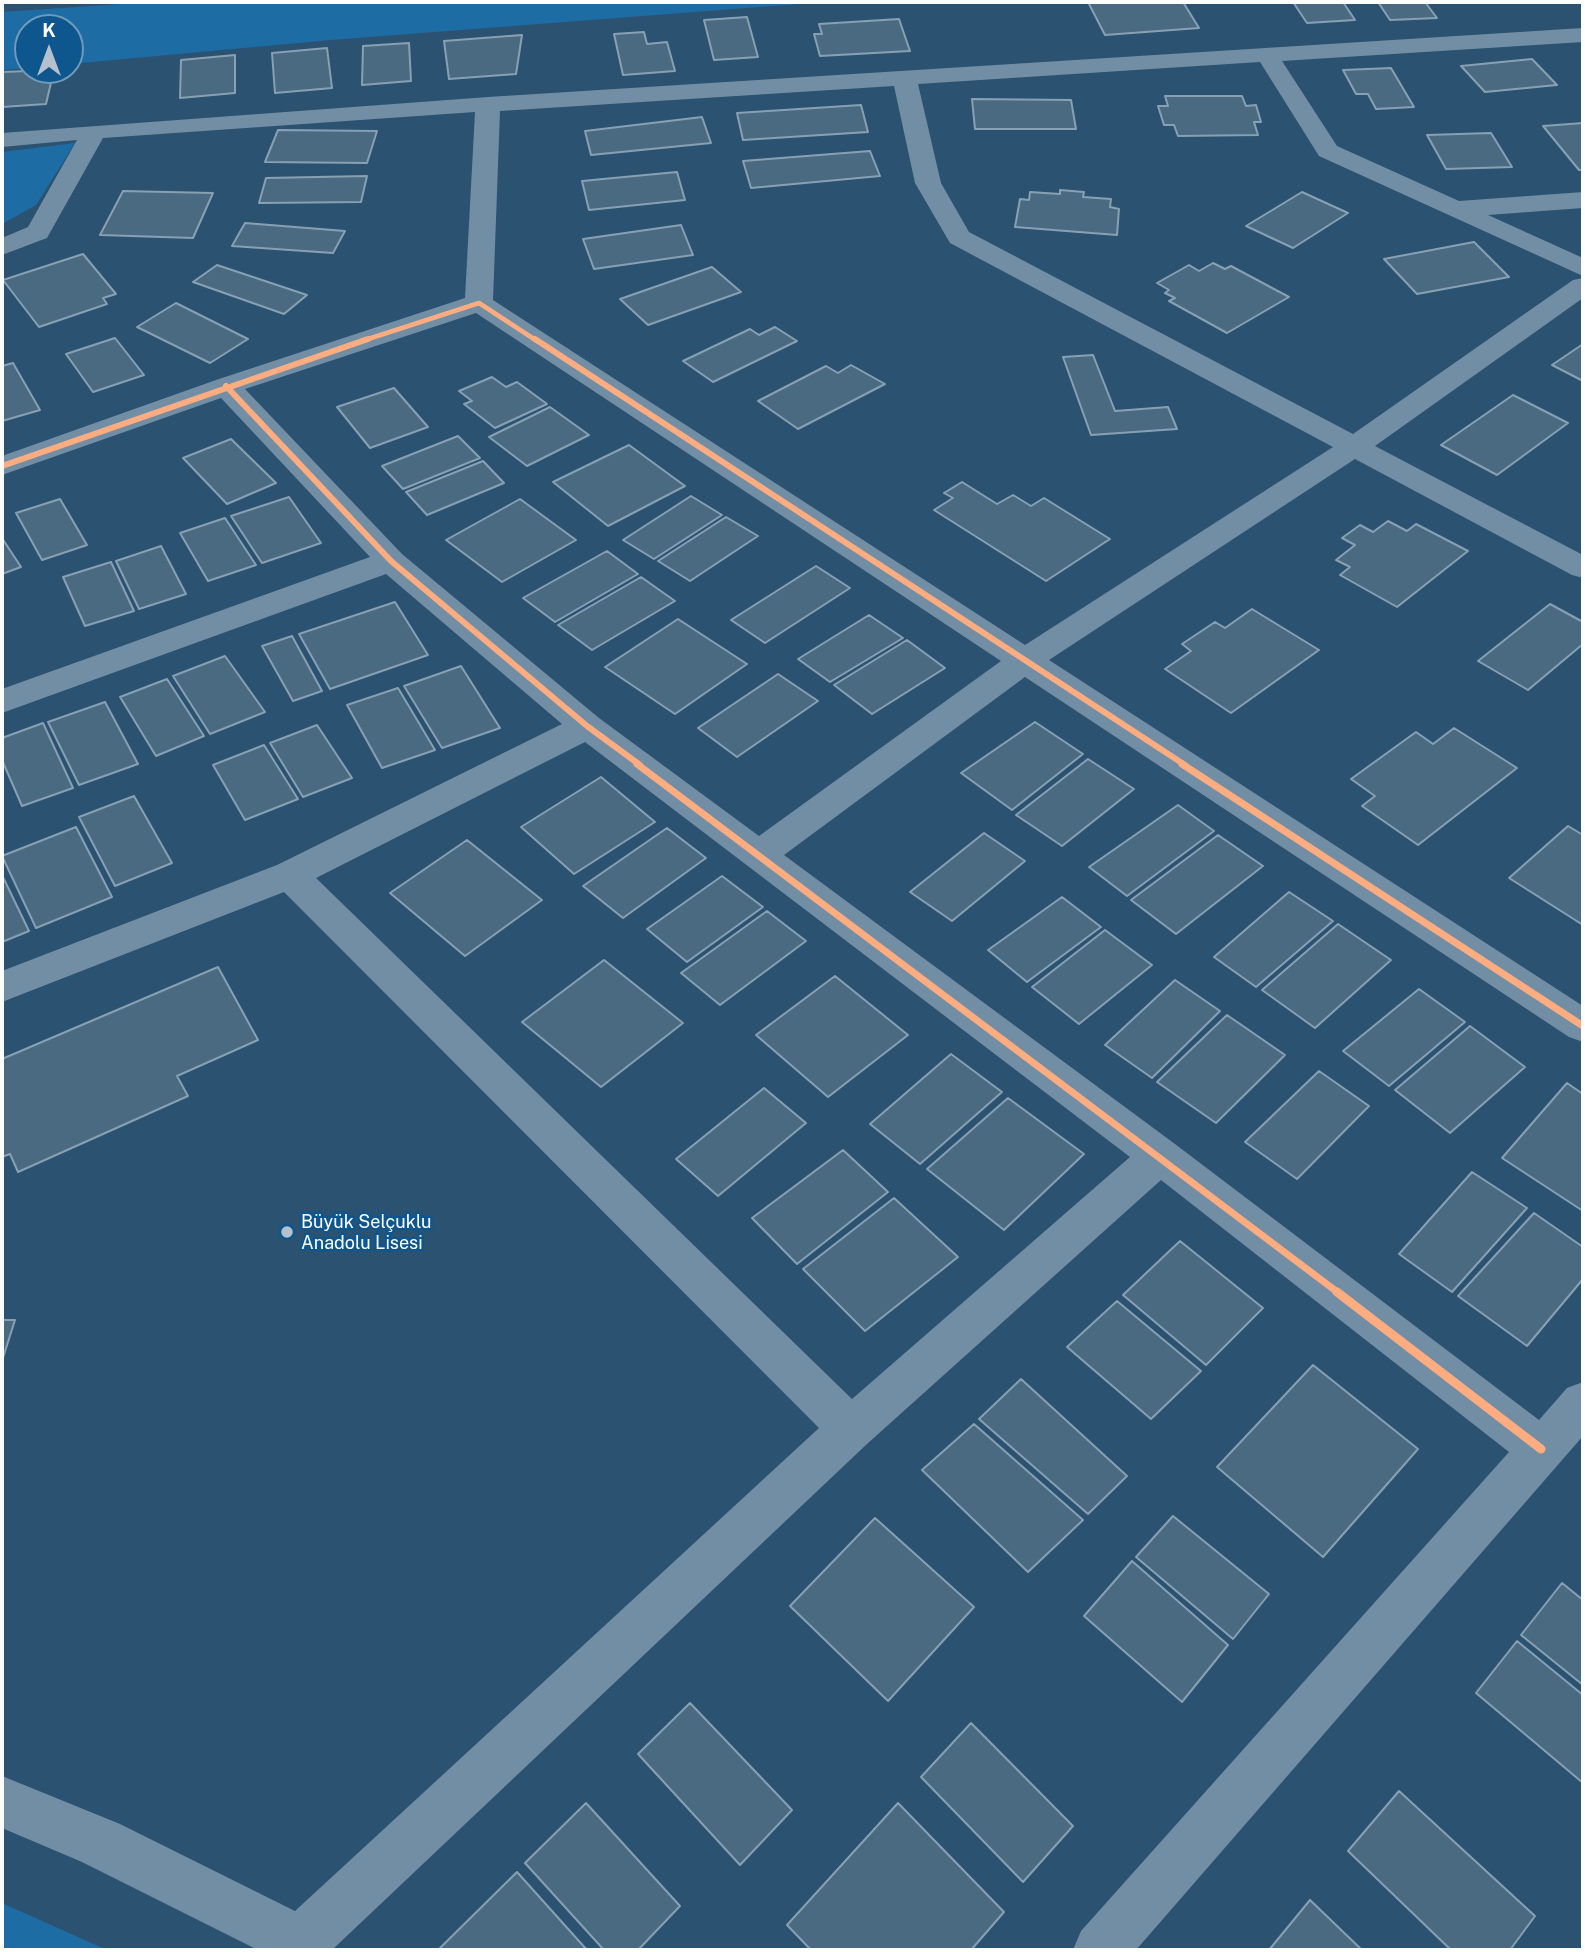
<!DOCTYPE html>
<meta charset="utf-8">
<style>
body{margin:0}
#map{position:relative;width:1585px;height:1952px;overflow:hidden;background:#2b5271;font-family:"Public Sans",sans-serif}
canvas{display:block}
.frame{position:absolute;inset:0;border:4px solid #fff;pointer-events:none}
.north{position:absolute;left:14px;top:14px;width:70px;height:70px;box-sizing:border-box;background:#0e568e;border:2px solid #6e9abb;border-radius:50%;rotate:0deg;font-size:19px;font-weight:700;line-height:28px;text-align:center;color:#fff}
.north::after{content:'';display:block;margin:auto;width:24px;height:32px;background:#b5c2cd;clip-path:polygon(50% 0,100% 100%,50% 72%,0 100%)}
</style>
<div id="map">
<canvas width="1585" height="1952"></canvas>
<div class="frame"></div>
<div class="north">K</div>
</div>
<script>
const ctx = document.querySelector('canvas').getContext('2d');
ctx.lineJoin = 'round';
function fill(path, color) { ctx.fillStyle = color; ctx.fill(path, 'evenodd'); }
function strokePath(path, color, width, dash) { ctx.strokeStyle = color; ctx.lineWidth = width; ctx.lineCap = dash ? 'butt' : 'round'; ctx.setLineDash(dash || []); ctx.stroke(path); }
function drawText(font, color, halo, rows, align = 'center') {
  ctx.font = font + ' "Public Sans",sans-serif'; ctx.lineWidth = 5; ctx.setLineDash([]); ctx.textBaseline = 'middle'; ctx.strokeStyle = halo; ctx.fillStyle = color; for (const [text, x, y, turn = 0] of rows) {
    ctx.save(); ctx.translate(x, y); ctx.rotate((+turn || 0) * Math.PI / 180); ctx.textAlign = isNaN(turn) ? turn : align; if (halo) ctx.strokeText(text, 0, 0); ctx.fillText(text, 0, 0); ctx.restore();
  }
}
const green = new Path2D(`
 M 150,2 L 825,2 L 331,40 L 70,64 L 70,28 L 28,28 L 28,68 L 2,70 L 2,12 Z
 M 75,143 L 36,205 L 2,224 L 2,152 Z
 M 2,1903 L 107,1950 L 2,1950 Z`);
const building = new Path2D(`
 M 1088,2 L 1183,2 L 1199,28 L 1105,35 Z
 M 1293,2 L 1343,2 L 1355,20 L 1307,23 Z
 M 1378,2 L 1425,2 L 1437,18 L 1390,20 Z
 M 747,17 L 758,57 L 714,60 L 704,20 Z
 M 899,19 L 910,51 L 820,56 L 814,34 L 822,34 L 819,24 Z
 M 644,32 L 647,44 L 667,42 L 675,71 L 623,75 L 614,34 Z
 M 522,35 L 516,74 L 449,79 L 444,41 Z
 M 409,43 L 411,81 L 362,85 L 363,46 Z
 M 327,48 L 332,88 L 275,93 L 272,53 Z
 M 235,55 L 235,93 L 180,98 L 181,60 Z
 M 1532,59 L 1557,85 L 1485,92 L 1461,66 Z
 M 1391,68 L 1414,107 L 1376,109 L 1368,94 L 1356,94 L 1343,70 Z
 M 54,70 L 46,104 L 2,107 L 2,72 Z
 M 1165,96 L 1242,96 L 1246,106 L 1256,105 L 1261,122 L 1254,122 L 1258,135 L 1178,136 L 1174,125 L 1164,125 L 1158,106 L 1168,106 Z
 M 972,99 L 1071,100 L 1076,129 L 975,129 Z
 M 861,105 L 868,132 L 743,140 L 737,113 Z
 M 702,117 L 711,143 L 591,155 L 585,131 Z
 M 1583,123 L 1583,170 L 1579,170 L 1543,126 Z
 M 278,130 L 377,131 L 367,163 L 265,162 Z
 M 1491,133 L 1512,167 L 1446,169 L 1427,135 Z
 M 870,151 L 880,176 L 751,188 L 743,161 Z
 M 677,172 L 685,200 L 589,210 L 582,181 Z
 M 367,176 L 361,202 L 259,203 L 266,178 Z
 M 1060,190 L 1084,192 L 1083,197 L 1111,199 L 1110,207 L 1119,209 L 1117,235 L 1015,227 L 1020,199 L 1029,200 L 1030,192 L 1060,194 Z
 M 123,191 L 213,193 L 193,238 L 100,235 Z
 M 1302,192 L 1348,213 L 1293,248 L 1246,226 Z
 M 245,223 L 345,231 L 333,253 L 232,246 Z
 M 681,225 L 693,255 L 594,269 L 583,239 Z
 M 1474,242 L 1509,277 L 1417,294 L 1384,259 Z
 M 83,254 L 116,294 L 103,298 L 107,304 L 39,327 L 3,280 Z
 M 1213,263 L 1225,269 L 1231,266 L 1289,297 L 1227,333 L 1169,301 L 1175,298 L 1165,293 L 1169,290 L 1157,283 L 1189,265 L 1199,271 Z
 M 217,265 L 307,295 L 284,314 L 193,282 Z
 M 712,267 L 741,292 L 648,325 L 620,299 Z
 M 176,303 L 248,339 L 210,363 L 137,327 Z
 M 775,327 L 797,341 L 713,382 L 683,361 L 750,329 L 759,335 Z
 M 115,338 L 144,375 L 93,392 L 66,354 Z
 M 1583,344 L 1583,381 L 1552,365 Z
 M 1093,355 L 1115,411 L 1168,407 L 1177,429 L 1091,435 L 1063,357 Z
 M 13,363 L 40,410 L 2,421 L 2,366 Z
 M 851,365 L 885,384 L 798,429 L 758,401 L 826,366 L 838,373 Z
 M 492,377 L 506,387 L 517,382 L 547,404 L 495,428 L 464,404 L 472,401 L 459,391 Z
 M 394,388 L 428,427 L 370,448 L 337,407 Z
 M 1513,395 L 1568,423 L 1497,475 L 1441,445 Z
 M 550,407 L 589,435 L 527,466 L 489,437 Z
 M 458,436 L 480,458 L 403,489 L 382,466 Z
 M 231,439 L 276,483 L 227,504 L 183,458 Z
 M 629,445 L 685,486 L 608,526 L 553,482 Z
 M 483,461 L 504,483 L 427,515 L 406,492 Z
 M 962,482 L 997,504 L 1013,495 L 1031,506 L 1044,498 L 1110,539 L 1046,581 L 934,510 L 953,498 L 944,493 Z
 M 691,496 L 722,515 L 654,559 L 623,540 Z
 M 289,497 L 321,543 L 262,563 L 231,516 Z
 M 60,499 L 87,545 L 42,560 L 16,513 Z
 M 520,499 L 576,540 L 502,582 L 446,540 Z
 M 726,517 L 758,536 L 690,581 L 658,561 Z
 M 225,518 L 256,565 L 208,581 L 180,533 Z
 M 1388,521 L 1407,531 L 1416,524 L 1468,551 L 1397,607 L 1340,575 L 1350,567 L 1336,560 L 1355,545 L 1342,538 L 1360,525 L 1373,532 Z
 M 2,538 L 21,567 L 2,574 Z
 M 161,546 L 186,594 L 139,609 L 116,561 Z
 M 607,551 L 638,574 L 555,622 L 523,598 Z
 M 111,562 L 134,611 L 85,626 L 63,577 Z
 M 816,566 L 850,588 L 765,643 L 731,620 Z
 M 641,577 L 675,601 L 592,650 L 558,625 Z
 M 395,602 L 428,655 L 330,689 L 299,634 Z
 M 1550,604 L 1583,622 L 1583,644 L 1528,690 L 1478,661 Z
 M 1252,609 L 1319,650 L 1231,713 L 1165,669 L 1191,651 L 1182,644 L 1215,622 L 1225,628 Z
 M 869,615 L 903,638 L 830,682 L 798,659 Z
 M 678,619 L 747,664 L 675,714 L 605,667 Z
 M 292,636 L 322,691 L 293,701 L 262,646 Z
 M 907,640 L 945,668 L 872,714 L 834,685 Z
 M 225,656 L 265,712 L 210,734 L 173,676 Z
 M 461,666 L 500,728 L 442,748 L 404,686 Z
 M 778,674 L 818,701 L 737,757 L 698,728 Z
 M 167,679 L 204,736 L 156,756 L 120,697 Z
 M 398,688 L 435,750 L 382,768 L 347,705 Z
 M 105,702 L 138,764 L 79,785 L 48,722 Z
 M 1035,722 L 1083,754 L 1012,810 L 961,773 Z
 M 43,723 L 73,788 L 22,806 L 2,760 L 2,738 Z
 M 317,725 L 352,778 L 303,797 L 270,743 Z
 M 1454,728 L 1517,768 L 1418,845 L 1362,806 L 1375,796 L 1351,779 L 1416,732 L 1433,744 Z
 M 264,745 L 298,799 L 245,820 L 213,765 Z
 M 1088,759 L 1134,789 L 1062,846 L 1016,815 Z
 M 601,777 L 655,822 L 574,874 L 521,827 Z
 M 134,796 L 172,863 L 115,886 L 79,817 Z
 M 1178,805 L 1214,831 L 1127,896 L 1089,867 Z
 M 1568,826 L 1583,835 L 1583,925 L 1509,878 Z
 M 76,827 L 112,897 L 36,928 L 2,856 Z
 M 667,828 L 706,858 L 623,918 L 583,886 Z
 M 984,833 L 1025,861 L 952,921 L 910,892 Z
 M 1218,835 L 1263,866 L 1176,934 L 1131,900 Z
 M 467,840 L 542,900 L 465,956 L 390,893 Z
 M 2,875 L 29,931 L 2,942 Z
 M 722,876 L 763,907 L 687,962 L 647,929 Z
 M 1289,892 L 1333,921 L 1256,987 L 1214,957 Z
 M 1062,897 L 1101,927 L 1027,982 L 988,950 Z
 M 767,911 L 806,941 L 720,1005 L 681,973 Z
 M 1338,924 L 1391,960 L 1315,1028 L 1262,990 Z
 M 1105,930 L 1152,965 L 1079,1024 L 1032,987 Z
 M 604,960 L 683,1023 L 601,1087 L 522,1022 Z
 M 218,967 L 258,1040 L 177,1076 L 188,1096 L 18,1172 L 10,1154 L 2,1157 L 2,1059 Z
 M 835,976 L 908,1035 L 828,1097 L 756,1035 Z
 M 1175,980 L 1220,1011 L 1152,1078 L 1105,1045 Z
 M 1419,989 L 1465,1022 L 1389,1086 L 1343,1051 Z
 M 1227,1015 L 1285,1055 L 1216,1123 L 1157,1082 Z
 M 1470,1026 L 1525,1067 L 1450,1133 L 1395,1090 Z
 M 951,1054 L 1002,1092 L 920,1164 L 870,1124 Z
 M 1319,1071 L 1369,1106 L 1297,1179 L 1245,1142 Z
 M 1567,1083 L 1583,1094 L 1583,1211 L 1502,1158 Z
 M 764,1088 L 806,1123 L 718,1196 L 676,1159 Z
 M 1008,1098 L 1084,1154 L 1004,1230 L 927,1169 Z
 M 843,1150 L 888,1192 L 797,1264 L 752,1218 Z
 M 1472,1172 L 1527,1208 L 1452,1292 L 1399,1254 Z
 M 894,1198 L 958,1257 L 865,1331 L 803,1269 Z
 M 1534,1213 L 1583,1247 L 1583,1279 L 1527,1346 L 1458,1296 Z
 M 1180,1241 L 1263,1308 L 1206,1365 L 1123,1295 Z
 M 1117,1301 L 1201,1371 L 1151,1419 L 1067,1347 Z
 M 2,1320 L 15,1320 L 2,1361 Z
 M 1313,1365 L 1418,1449 L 1323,1557 L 1217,1467 Z
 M 1021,1379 L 1127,1476 L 1088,1514 L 979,1419 Z
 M 974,1424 L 1083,1520 L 1028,1572 L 922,1470 Z
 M 1173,1516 L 1269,1594 L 1233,1639 L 1136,1557 Z
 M 875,1518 L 974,1607 L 888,1701 L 790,1606 Z
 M 1132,1561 L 1228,1645 L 1182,1702 L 1084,1616 Z
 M 1562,1583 L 1583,1600 L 1583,1685 L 1521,1635 Z
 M 1517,1641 L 1583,1695 L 1583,1783 L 1476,1693 Z
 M 690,1703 L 792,1810 L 740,1865 L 638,1754 Z
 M 971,1723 L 1073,1826 L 1023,1882 L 921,1777 Z
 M 1399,1791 L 1535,1916 L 1510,1950 L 1451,1950 L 1348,1851 Z
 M 586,1803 L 680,1906 L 638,1950 L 604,1950 L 525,1863 Z
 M 898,1803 L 1004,1912 L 971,1950 L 811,1950 L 787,1925 Z
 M 517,1872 L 587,1950 L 438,1950 Z
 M 1310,1900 L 1362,1950 L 1269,1950 Z`);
const minor = new Path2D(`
 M 1583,28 L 1583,42 L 1282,61 L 1337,146 L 1459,201 L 1583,192 L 1583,208 L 1488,215 L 1583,258 L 1583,276 L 1319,156 L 1260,62 L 918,84 L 941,183 L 969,232 L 1353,434 L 1573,280 L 1583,278 L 1583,298 L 1375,446 L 1583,555 L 1583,578 L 1572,575 L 1355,459 L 1049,660 L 1583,1006 L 1583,1042 L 1569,1037 L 1025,677 L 784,855 L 1175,1144 L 1539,1420 L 1567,1388 L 1583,1382 L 1583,1436 L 1136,1950 L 1073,1950 L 1081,1931 L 1509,1452 L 1161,1180 L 867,1444 L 332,1950 L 258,1950 L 82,1862 L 2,1828 L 2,1776 L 120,1824 L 295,1911 L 819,1428 L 284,892 L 2,1002 L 2,971 L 277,865 L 562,724 L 386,574 L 2,713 L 2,689 L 370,557 L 221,398 L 2,475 L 2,456 L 216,380 L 465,298 L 475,112 L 103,138 L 47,238 L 2,255 L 2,238 L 28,227 L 77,140 L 2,147 L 2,133 L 488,97 ZM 894,86 L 915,183 L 950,243 L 1333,447 L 1025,645 L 493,300 L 500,111 ZM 476,313 L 1001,661 L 759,836 L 599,718 L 402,554 L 245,389 ZM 585,742 L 1130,1157 L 852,1399 L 316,878 Z`);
const cyclewayFar3 = new Path2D(`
 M 362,341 L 479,303 L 537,341`);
const cyclewayFar2 = new Path2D(`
 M 535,339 L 1185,765
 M 226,386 L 391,561 L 587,726 L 640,765
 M 2,466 L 368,339`);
const cyclewayFar1 = new Path2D(`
 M 637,764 L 1340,1294
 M 1182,764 L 1583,1026`);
const cycleway = new Path2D(`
 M 1337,1292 L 1541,1449`);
const markers = [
 [287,1232,7,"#b5c2cd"]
];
const poiNames = [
 ["Büyük Selçuklu",301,1222],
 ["Anadolu Lisesi",301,1243]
];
fill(green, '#1e6ca4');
fill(building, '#4a6a82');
strokePath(building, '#87a0b3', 2);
fill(minor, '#728ea5');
strokePath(cyclewayFar3, '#ffac80', 4.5);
strokePath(cyclewayFar2, '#ffac80', 6);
strokePath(cyclewayFar1, '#ffac80', 7);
strokePath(cycleway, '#ffac80', 9);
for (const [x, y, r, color] of markers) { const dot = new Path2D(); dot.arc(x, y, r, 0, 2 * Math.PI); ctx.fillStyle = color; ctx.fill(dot); strokePath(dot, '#0e568e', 2.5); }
drawText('18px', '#fff', '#0e568e', poiNames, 'left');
</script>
